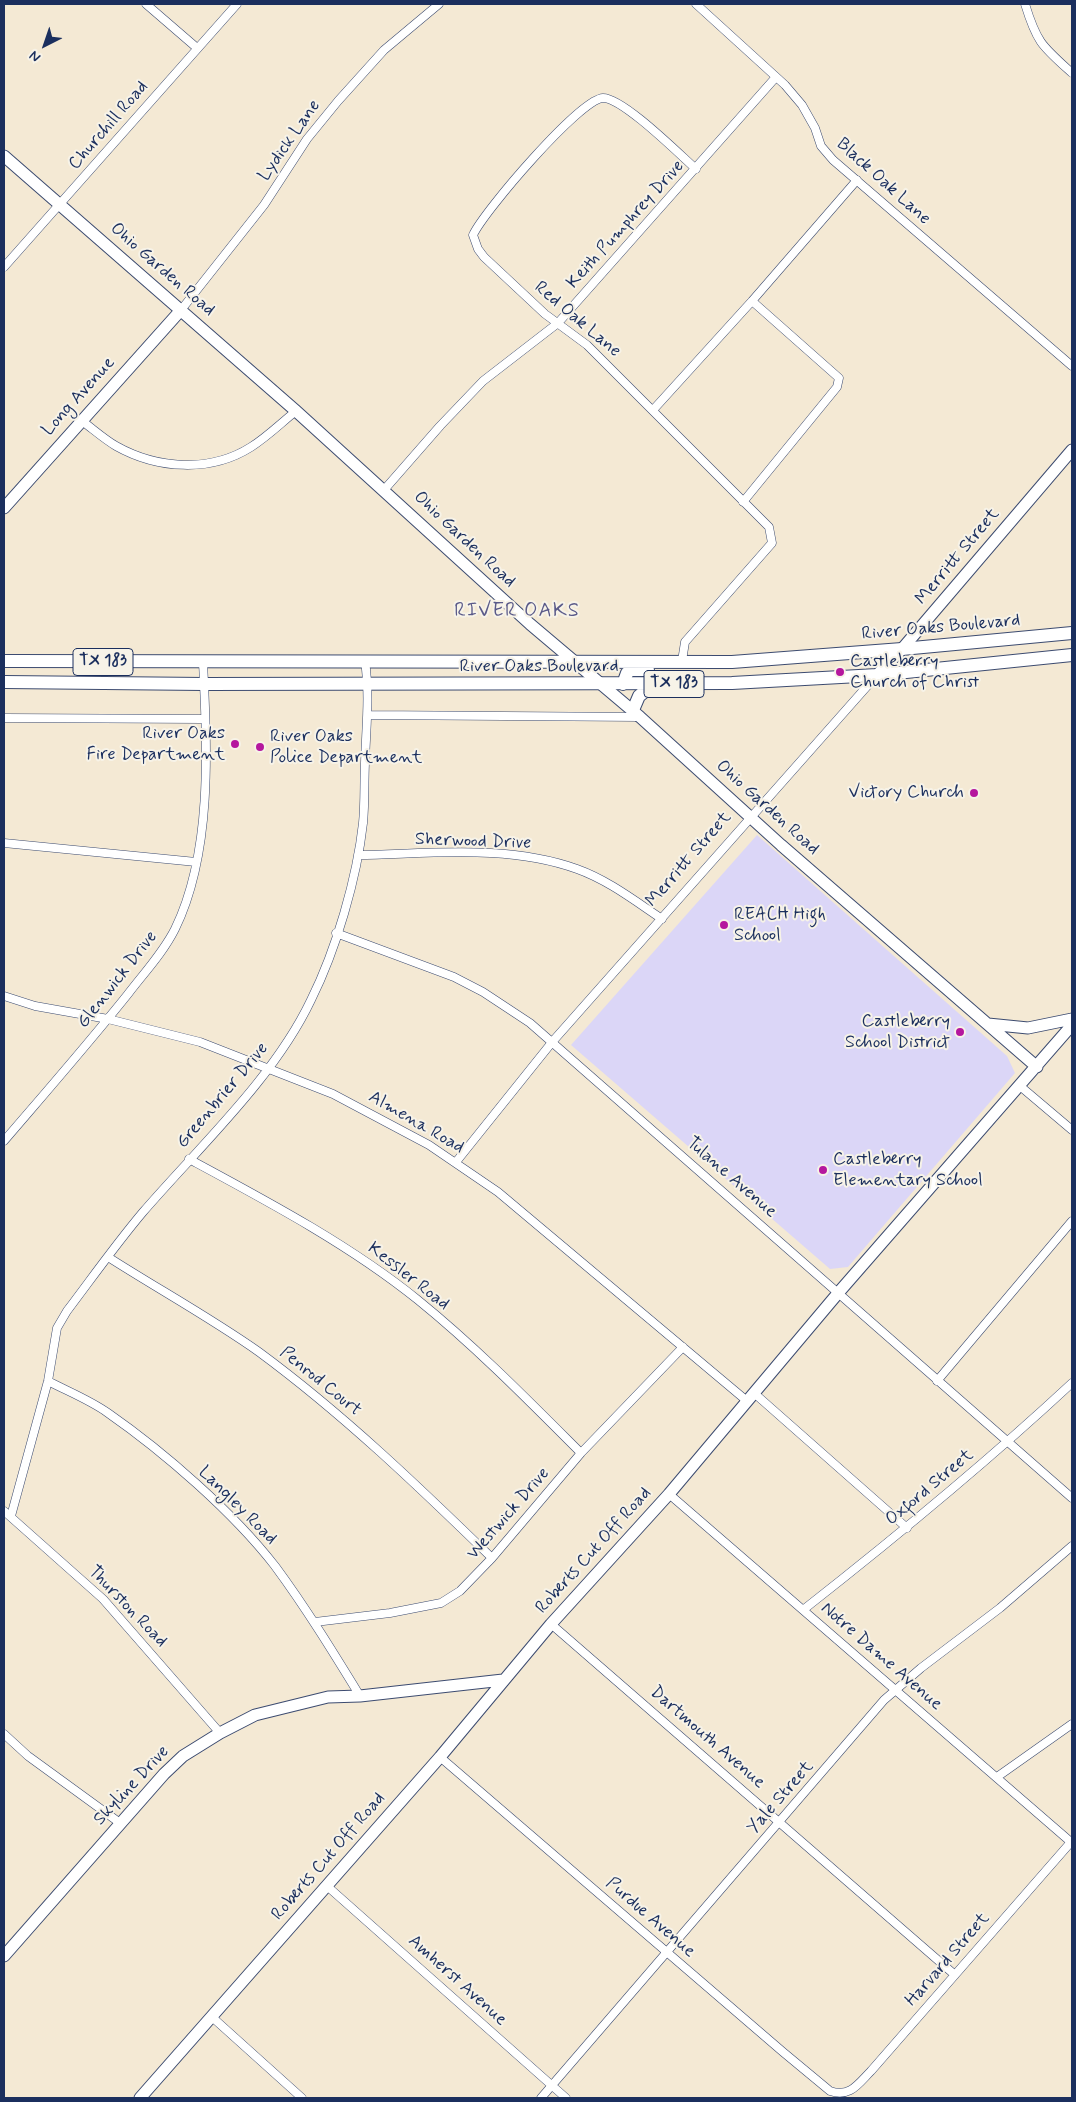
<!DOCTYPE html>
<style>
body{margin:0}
#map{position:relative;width:1076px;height:2102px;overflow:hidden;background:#f4e9d4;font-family:Mynerve,sans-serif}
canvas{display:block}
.frame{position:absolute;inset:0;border:5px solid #1b2f5e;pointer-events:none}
.north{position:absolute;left:20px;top:20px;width:50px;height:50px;-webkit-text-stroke:4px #f7f3e8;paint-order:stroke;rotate:221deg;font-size:14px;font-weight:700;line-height:20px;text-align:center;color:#1b2f5e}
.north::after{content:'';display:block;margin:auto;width:18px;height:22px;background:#1b2f5e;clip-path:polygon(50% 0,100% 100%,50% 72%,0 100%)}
</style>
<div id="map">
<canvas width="1076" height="2102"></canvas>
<div class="frame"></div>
<div class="north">N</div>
</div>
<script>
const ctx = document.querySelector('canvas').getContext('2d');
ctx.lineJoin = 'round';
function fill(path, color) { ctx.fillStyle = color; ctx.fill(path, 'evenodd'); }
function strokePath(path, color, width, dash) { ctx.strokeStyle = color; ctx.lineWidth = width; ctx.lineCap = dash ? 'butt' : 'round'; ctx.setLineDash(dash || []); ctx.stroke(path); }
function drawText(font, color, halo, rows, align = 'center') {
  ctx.font = font + ' Mynerve,sans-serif'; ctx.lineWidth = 4; ctx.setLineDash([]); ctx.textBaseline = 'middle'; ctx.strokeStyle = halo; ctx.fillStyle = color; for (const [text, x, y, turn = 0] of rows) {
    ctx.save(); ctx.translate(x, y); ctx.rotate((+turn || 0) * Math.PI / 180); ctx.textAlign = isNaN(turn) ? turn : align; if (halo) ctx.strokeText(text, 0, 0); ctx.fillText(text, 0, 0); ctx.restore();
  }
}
const built = new Path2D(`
 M 757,835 L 1007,1056 L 1015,1073 L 848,1267 L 830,1269 L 571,1045 Z`);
const street = new Path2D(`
 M 146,4 L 197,48
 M 696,4 L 785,85 L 802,105 L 815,128 L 821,146 L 833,160 L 1072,366
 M 1025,4 C 1037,43 1042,46 1072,73
 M 4,267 L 237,4
 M 181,310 L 264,205 L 307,139 L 338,101 L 384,50 L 439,4
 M 653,410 L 752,301 L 857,180
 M 82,421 C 93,429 104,439 116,446 C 157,469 210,473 251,447 C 267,437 281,423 296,411
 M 384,490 L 440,426 L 483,381 L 558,323 L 776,77
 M 743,502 L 837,387 L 839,378 L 752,301
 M 682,661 L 685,642 L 772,543 L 769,527 L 587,345 L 545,314 L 484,257 L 478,249 L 473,235 C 484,211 580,99 603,98 C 623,98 679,154 696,169
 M 369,715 L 639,717
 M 4,718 L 204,719
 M 4,843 L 196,862
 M 358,855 C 429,854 508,844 577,869 C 608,880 635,901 662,919
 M 336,933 L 454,977 L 483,992 L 530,1023 L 1072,1498
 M 4,996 L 35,1006 L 108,1019 L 200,1042 L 333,1094 L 429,1145 L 498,1192 L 747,1401
 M 1020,1086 L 1072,1130
 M 4,1141 C 46,1092 88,1044 128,994 C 144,973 163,953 175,929 C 213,851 207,746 203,662
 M 189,1159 C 267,1201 350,1245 418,1300 C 476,1347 529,1401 581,1453
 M 456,1162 L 553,1041 L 877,675
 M 108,1257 C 158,1289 211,1318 259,1352 C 343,1414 418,1486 492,1558
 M 48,1381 C 67,1391 90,1400 108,1413 C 164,1452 233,1512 275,1566 C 306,1608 333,1652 360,1696
 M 937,1381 L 1072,1221
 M 754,1393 L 907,1528
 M 669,1494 L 1072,1843
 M 4,1511 L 103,1599 L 220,1733
 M 11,1516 L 48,1381 L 57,1328 L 67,1311 C 92,1278 116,1244 143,1212 C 199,1147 274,1078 311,1000 C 336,950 357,878 363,823 C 365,803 364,783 365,763 C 366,728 370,696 365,661
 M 803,1610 C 896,1537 986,1463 1072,1383
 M 315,1622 L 390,1613 L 441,1603 L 460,1591 L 492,1558 L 581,1453 L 683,1347
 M 551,1624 L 955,1975
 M 4,1734 L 28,1756 L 120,1823
 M 440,1757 L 783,2052 L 830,2091 C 850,2098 858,2084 871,2071 L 1071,1842
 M 997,1777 L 1072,1724
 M 327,1886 L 566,2098
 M 212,2017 L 302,2098
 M 541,2098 L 884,1700 L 921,1668 L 1000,1608 L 1072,1546`);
const secondary = new Path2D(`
 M 4,156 L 296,411 L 530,624 L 640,717 L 781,845 L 1037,1067
 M 4,508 L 181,310
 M 877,675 L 902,649 L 1072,450
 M 988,1024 L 1028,1028 L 1072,1019
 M 4,1956 L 164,1774 L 183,1756 L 220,1733 L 255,1715 L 328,1697 L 360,1696 L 503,1680
 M 140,2098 L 440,1757 L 551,1624 L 669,1494 L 839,1292 L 1072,1025`);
const primary = new Path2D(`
 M 4,661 L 732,662 L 902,649 L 1072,633
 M 4,682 L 204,684 L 732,683 L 877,675 L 1072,655
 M 623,684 L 627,673 L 631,670 L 648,670
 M 633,710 L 639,696 L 654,684`);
const markers = [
 [840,672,5,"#b5179e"],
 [235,744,5,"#b5179e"],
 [260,747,5,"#b5179e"],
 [974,793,5,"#b5179e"],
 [724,925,5,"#b5179e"],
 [960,1032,5,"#b5179e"],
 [823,1170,5,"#b5179e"]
];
const shields = [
 [103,662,60],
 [674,684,60]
];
const shieldNames = [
 ["TX 183",103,662],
 ["TX 183",674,684]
];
const streetNames = [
 ["Churchill Road",109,126,-49],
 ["Lydick Lane",290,141,-55],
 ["Black Oak Lane",883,182,42],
 ["Keith Pumphrey Drive",626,225,-48],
 ["Ohio Garden Road",162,270,41],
 ["Red Oak Lane",577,320,40],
 ["Long Avenue",79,397,-48],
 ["Ohio Garden Road",464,540,43],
 ["Merritt Street",958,557,-50],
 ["River Oaks Boulevard",941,628,-5],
 ["River Oaks Boulevard",539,667],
 ["Ohio Garden Road",767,808,42],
 ["Sherwood Drive",473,842,2],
 ["Merritt Street",689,860,-49],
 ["Glenwick Drive",118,980,-52],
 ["Greenbrier Drive",223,1096,-50],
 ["Almena Road",416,1123,30],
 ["Tulane Avenue",731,1178,41],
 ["Kessler Road",408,1277,38],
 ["Penrod Court",320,1382,39],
 ["Oxford Street",930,1488,-40],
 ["Langley Road",237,1506,45],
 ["Westwick Drive",509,1514,-49],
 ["Roberts Cut Off Road",594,1551,-48],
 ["Thurston Road",127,1607,46],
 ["Notre Dame Avenue",881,1657,41],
 ["Dartmouth Avenue",707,1738,41],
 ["Skyline Drive",132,1786,-47],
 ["Yale Street",781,1798,-49],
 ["Roberts Cut Off Road",329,1857,-49],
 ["Purdue Avenue",650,1918,41],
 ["Harvard Street",948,1960,-49],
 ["Amherst Avenue",457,1981,42]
];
const poiNames = [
 ["Castleberry",850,662],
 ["Church of Christ",850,683],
 ["River Oaks",225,734,"right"],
 ["Fire Department",225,755,"right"],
 ["River Oaks",270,737],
 ["Police Department",270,758],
 ["Victory Church",964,793,"right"],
 ["REACH High",734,915],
 ["School",734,936],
 ["Castleberry",950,1022,"right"],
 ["School District",950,1043,"right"],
 ["Castleberry",833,1160],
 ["Elementary School",833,1181]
];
const quarterNames = [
 ["RIVER OAKS",517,612]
];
fill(built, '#dbd6f7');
strokePath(street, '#3c4b70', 9);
strokePath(secondary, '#3c4b70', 13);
strokePath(primary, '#3c4b70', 14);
strokePath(street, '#fff', 8);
strokePath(secondary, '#fff', 11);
strokePath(primary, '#fff', 12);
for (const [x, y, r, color] of markers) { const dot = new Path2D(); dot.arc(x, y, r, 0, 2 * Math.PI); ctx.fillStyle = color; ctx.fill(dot); strokePath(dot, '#f7f3e8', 2); }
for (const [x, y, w] of shields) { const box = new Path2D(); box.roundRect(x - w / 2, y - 13.5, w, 27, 4); ctx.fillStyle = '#f7f3e8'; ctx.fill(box); strokePath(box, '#1b2f5e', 1); }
drawText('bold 16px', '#1b2f5e', null, shieldNames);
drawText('18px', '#1b2f5e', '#f7f3e8', streetNames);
drawText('18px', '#1b2f5e', '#f7f3e8', poiNames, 'left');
ctx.letterSpacing = '1px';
drawText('20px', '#5a5a89', '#f7f3e8', quarterNames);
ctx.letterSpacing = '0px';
</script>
